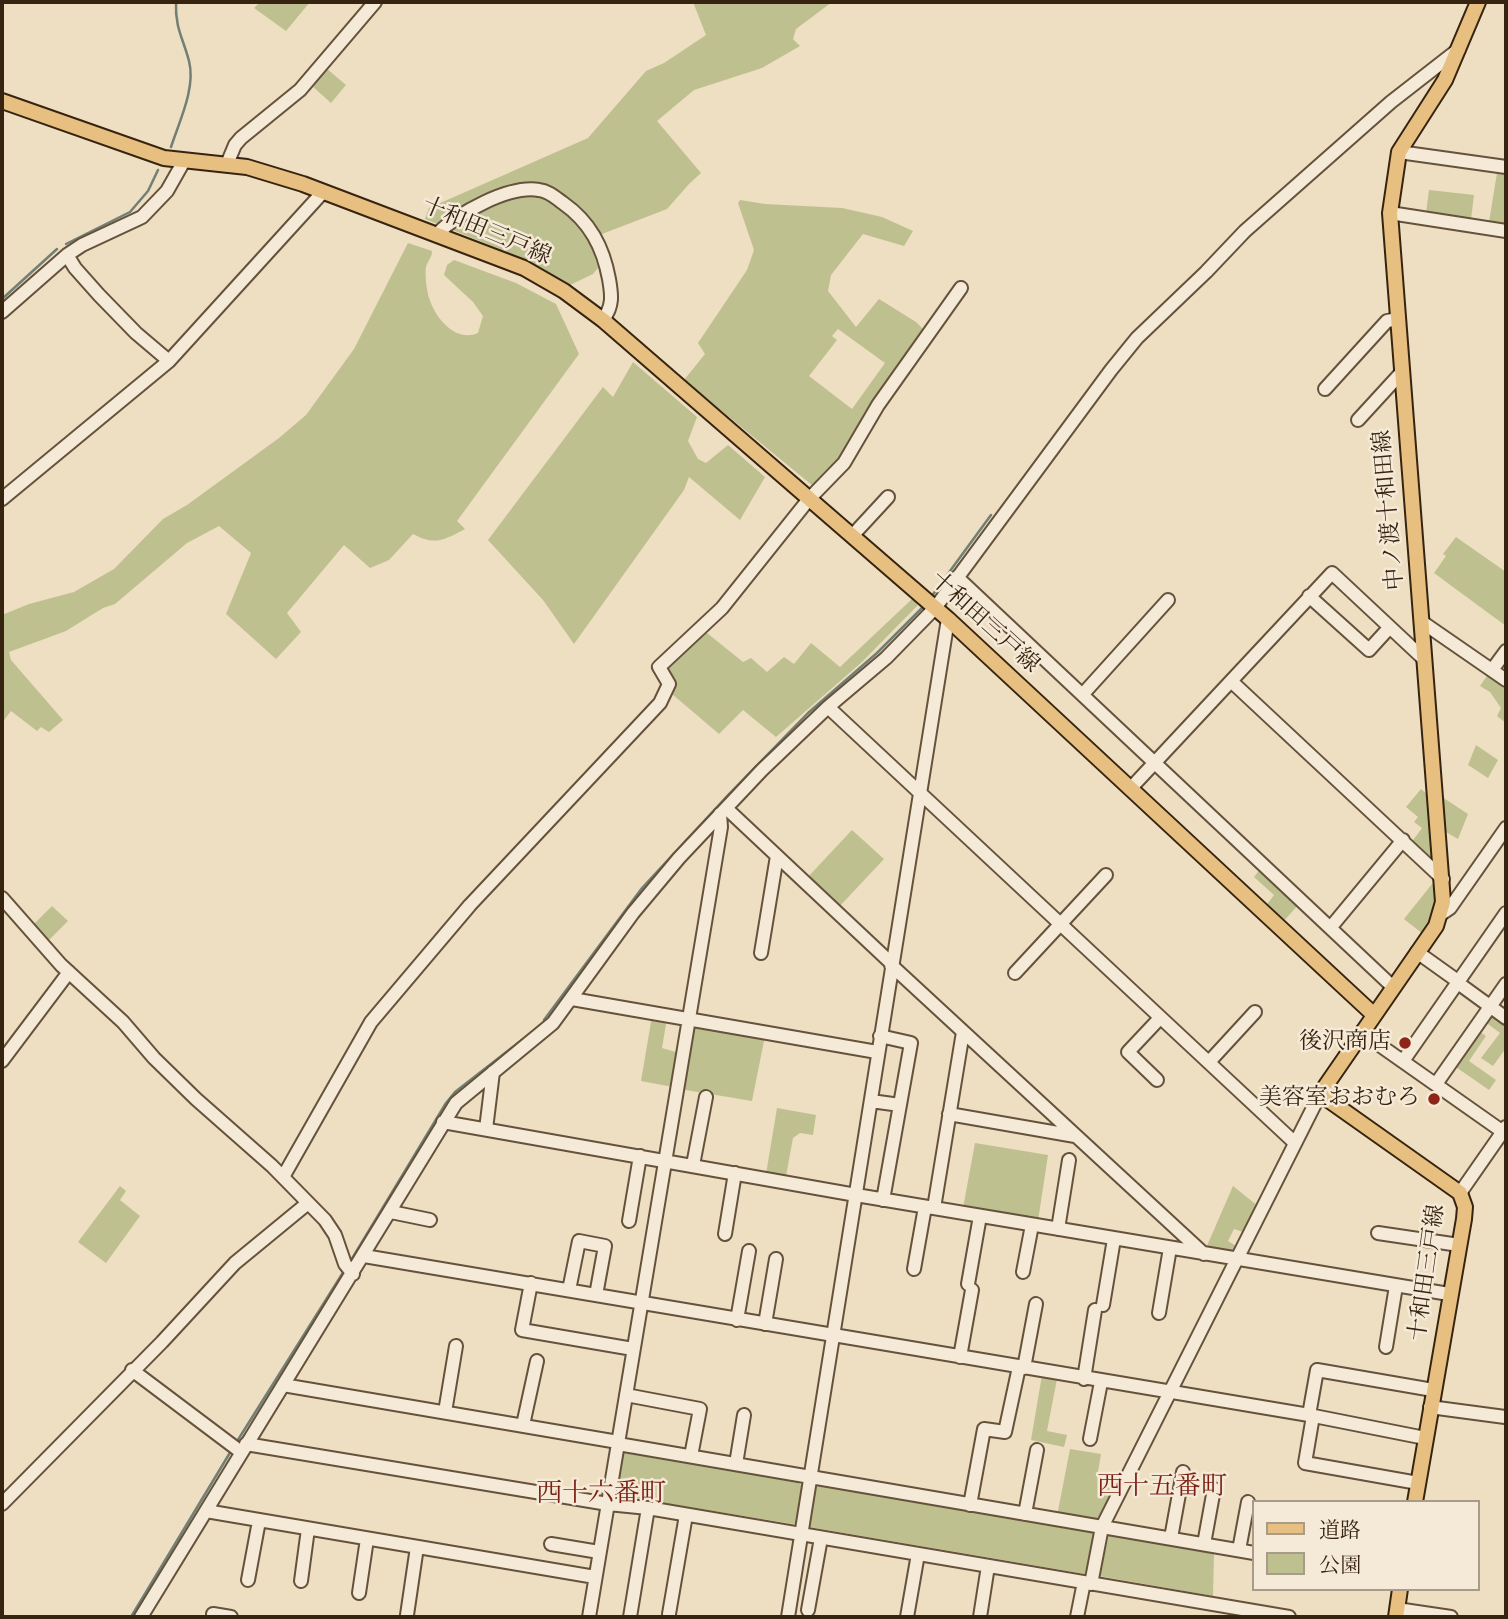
<!DOCTYPE html>
<meta charset="utf-8">
<style>
body{margin:0}
#map{position:relative;width:1508px;height:1619px;overflow:hidden;background:#eedec2;font-family:Cardo,"Noto Serif JP",serif}
canvas{display:block}
.frame{position:absolute;inset:0;border:4px solid #372410;pointer-events:none}
.legend{position:absolute;left:1252px;top:1500px;width:228px;height:91px;box-sizing:border-box;background:#f4ead7;border:2px solid #a89b87;margin:0;padding:9px 12px;list-style:none;font-size:21px;color:#372410}
.legend li{display:flex;align-items:center;gap:14px;height:35px}
.legend b{width:35px;border:2px solid #a89b87}
</style>
<div id="map">
<canvas width="1508" height="1619"></canvas>
<div class="frame"></div>
<ul class="legend">
<li><b style="height:9px;background:#e7bf81"></b>道路</li>
<li><b style="height:19px;background:#bfc08f"></b>公園</li>
</ul>
</div>
<script>
const ctx = document.querySelector('canvas').getContext('2d');
ctx.lineJoin = 'round';
function fill(path, color) { ctx.fillStyle = color; ctx.fill(path, 'evenodd'); }
function strokePath(path, color, width, dash) { ctx.strokeStyle = color; ctx.lineWidth = width; ctx.lineCap = dash ? 'butt' : 'round'; ctx.setLineDash(dash || []); ctx.stroke(path); }
function drawText(font, color, halo, rows, align = 'center') {
  ctx.font = font + ' Cardo,"Noto Serif JP",serif'; ctx.lineWidth = 5; ctx.setLineDash([]); ctx.textBaseline = 'middle'; ctx.strokeStyle = halo; ctx.fillStyle = color; for (const [text, x, y, turn = 0] of rows) {
    ctx.save(); ctx.translate(x, y); ctx.rotate((+turn || 0) * Math.PI / 180); ctx.textAlign = isNaN(turn) ? turn : align; if (halo) ctx.strokeText(text, 0, 0); ctx.fillText(text, 0, 0); ctx.restore();
  }
}
const green = new Path2D(`
 M 260,2 L 310,2 L 286,31 L 254,8 Z
 M 693,2 L 832,2 L 796,29 L 793,39 L 800,46 L 762,68 L 694,90 L 657,121 L 701,173 L 689,184 L 667,209 L 589,239 L 598,268 L 593,274 L 570,285 L 522,258 L 425,219 L 429,208 L 588,138 L 646,71 L 664,63 L 706,35 Z
 M 326,68 L 346,85 L 331,103 L 311,85 Z
 M 1497,173 L 1506,174 L 1506,224 L 1489,222 Z
 M 1429,190 L 1474,195 L 1471,219 L 1426,213 Z
 M 740,200 L 765,204 L 842,208 L 882,217 L 913,231 L 904,246 L 863,234 L 831,275 L 828,291 L 856,327 L 879,299 L 916,322 L 925,331 L 864,414 L 835,466 L 813,486 L 684,380 L 705,354 L 698,343 L 747,270 L 754,250 L 738,203 ZM 838,329 L 885,363 L 852,409 L 809,376 L 837,340 L 832,336 Z
 M 408,243 L 432,251 C 432,258 428,260 426,267 C 425,272 426,283 427,289 C 430,312 453,344 478,333 L 483,316 L 473,302 L 444,275 L 447,265 L 454,260 L 516,283 L 556,304 L 579,354 L 457,521 L 465,529 C 444,540 435,546 413,534 L 389,560 L 370,568 L 344,545 L 287,613 L 301,632 L 276,659 L 226,614 L 251,553 L 219,526 L 187,543 L 115,604 L 103,608 L 66,631 L 9,652 L 11,660 L 63,720 L 49,732 L 41,727 L 37,731 L 11,711 L 2,723 L 2,615 L 29,604 L 74,592 L 114,569 L 163,519 L 187,505 L 279,438 L 306,415 L 354,349 Z
 M 633,362 L 697,417 L 688,441 L 698,459 L 706,463 L 728,445 L 765,477 L 740,520 L 689,477 L 684,490 L 574,644 L 543,600 L 488,540 L 603,387 L 613,397 Z
 M 1456,537 L 1506,572 L 1506,626 L 1434,573 L 1446,556 L 1443,554 Z
 M 912,599 L 918,605 L 862,662 L 776,737 L 743,710 L 719,734 L 672,694 L 674,679 L 663,668 L 702,629 L 743,662 L 751,658 L 767,672 L 784,657 L 794,664 L 811,643 L 840,667 Z
 M 1489,673 L 1506,685 L 1506,723 L 1497,716 L 1501,708 L 1490,692 L 1480,686 Z
 M 1476,745 L 1498,760 L 1488,778 L 1468,765 Z
 M 1421,789 L 1432,798 L 1437,867 L 1411,843 L 1422,828 L 1414,822 L 1418,817 L 1406,807 Z
 M 1442,797 L 1468,814 L 1458,839 L 1444,831 Z
 M 852,830 L 884,859 L 838,908 L 806,879 Z
 M 1261,868 L 1299,904 L 1283,922 L 1265,907 L 1274,895 L 1254,877 Z
 M 1432,884 L 1439,889 L 1438,904 L 1423,934 L 1404,919 Z
 M 52,906 L 68,921 L 49,940 L 34,924 Z
 M 1492,1011 L 1506,1021 L 1506,1048 L 1493,1066 L 1481,1058 L 1500,1033 L 1484,1021 Z
 M 652,1016 L 667,1018 L 662,1048 L 679,1053 L 673,1087 L 641,1081 Z
 M 691,1024 L 765,1036 L 752,1101 L 680,1089 Z
 M 1477,1030 L 1486,1036 L 1469,1061 L 1496,1080 L 1489,1090 L 1453,1065 Z
 M 777,1108 L 816,1115 L 813,1135 L 800,1133 L 793,1138 L 786,1176 L 766,1174 Z
 M 975,1143 L 1048,1155 L 1038,1221 L 963,1208 Z
 M 120,1186 L 126,1191 L 120,1200 L 140,1216 L 106,1263 L 78,1242 Z
 M 1233,1186 L 1258,1206 L 1243,1232 L 1234,1229 L 1228,1241 L 1236,1246 L 1232,1253 L 1206,1248 Z
 M 1042,1375 L 1057,1379 L 1047,1431 L 1067,1435 L 1064,1447 L 1031,1440 Z
 M 1070,1449 L 1101,1454 L 1097,1478 L 1116,1483 L 1098,1524 L 1057,1516 Z
 M 625,1453 L 798,1482 L 803,1487 L 799,1525 L 615,1495 L 621,1456 Z
 M 817,1484 L 1095,1530 L 1085,1574 L 809,1527 Z
 M 1109,1535 L 1214,1553 L 1213,1596 L 1099,1576 Z`);
const stream = new Path2D(`
 M 171,147 C 179,122 196,88 189,61 C 183,38 175,28 176,2
 M 66,244 L 130,212 L 148,191 L 158,170
 M 2,299 L 57,249
 M 931,597 L 991,515
 M 544,1020 L 642,888 L 730,793 L 808,713 L 877,653 L 923,607
 M 350,1262 L 446,1103 L 455,1092 L 532,1032
 M 236,1443 L 344,1271
 M 131,1617 L 231,1451`);
const minor = new Path2D(`
 M 1399,152 L 1506,167
 M 227,164 L 235,145 L 241,138 L 300,90 L 375,2
 M 1390,213 L 1506,231
 M 437,234 C 458,213 509,185 539,190 C 549,191 556,198 563,203 C 590,222 603,247 609,279 C 612,296 613,306 603,320
 M 67,255 L 75,268 L 99,295 L 136,333 L 169,361
 M 2,312 L 67,255 L 82,245 L 142,217 L 167,191 L 184,161
 M 1325,389 L 1387,321 L 1398,319
 M 1358,420 L 1402,372
 M 2,499 L 169,361 L 323,192
 M 852,536 L 888,497
 M 957,577 L 1393,987
 M 1309,596 L 1369,650 L 1389,628
 M 1422,622 L 1506,680
 M 1492,670 L 1506,651
 M 1231,681 L 1443,879
 M 1083,694 L 1168,600
 M 828,707 L 1295,1143
 M 1130,789 L 1332,573 L 1425,660
 M 726,808 L 891,963
 M 2,898 L 61,965 L 123,1022 L 154,1058 L 196,1099 L 272,1166 L 325,1220 L 335,1235 L 345,1264 L 353,1274
 M 1441,914 L 1450,908 L 1506,828
 M 1331,927 L 1403,840
 M 1417,952 L 1459,982
 M 761,953 L 777,856
 M 891,965 L 1204,1254
 M 1015,973 L 1106,875
 M 1458,983 L 1506,1018
 M 572,999 L 877,1052
 M 1361,1032 L 1506,1134
 M 880,1036 L 911,1043 L 883,1200
 M 2,1061 L 69,972
 M 1403,1061 L 1506,913
 M 1209,1062 L 1255,1012
 M 1157,1080 L 1128,1052 L 1160,1018
 M 1436,1084 L 1506,984
 M 871,1101 L 900,1105
 M 949,1114 L 1075,1136
 M 443,1122 L 856,1195 L 1449,1294
 M 486,1129 L 493,1072
 M 693,1165 L 706,1097
 M 283,1177 L 371,1022 L 470,905 L 660,703 L 669,684 L 659,667 L 722,608 L 809,499 L 844,463 L 878,405 L 961,288
 M 1460,1193 L 1506,1127
 M 934,1208 L 963,1032
 M 391,1212 L 430,1220
 M 629,1221 L 640,1156
 M 1058,1229 L 1069,1160
 M 1378,1233 L 1459,1245
 M 725,1234 L 735,1173
 M 364,1256 L 1309,1415 L 1425,1438
 M 914,1269 L 925,1207
 M 1023,1272 L 1032,1225
 M 531,1283 L 522,1330 L 633,1349
 M 968,1284 L 980,1216
 M 569,1290 L 579,1241 L 605,1246 L 596,1295
 M 1103,1305 L 1114,1239
 M 1159,1313 L 1170,1248
 M 737,1320 L 749,1251
 M 765,1324 L 776,1259
 M 1386,1347 L 1396,1286
 M 960,1357 L 972,1290
 M 1024,1368 L 1036,1304
 M 132,1370 L 241,1452
 M 1084,1379 L 1095,1310
 M 283,1385 L 618,1442
 M 626,1395 L 700,1409 L 691,1456
 M 1430,1407 L 1505,1417
 M 445,1412 L 456,1346
 M 1309,1415 L 1317,1370 L 1433,1390
 M 1313,1416 L 1305,1463 L 1418,1483
 M 523,1425 L 537,1361
 M 1090,1439 L 1101,1382
 M 246,1444 L 608,1504 L 648,1508 L 1289,1617
 M 618,1444 L 1254,1553
 M 736,1464 L 744,1415
 M 2,1504 L 162,1342 L 235,1263 L 308,1203
 M 970,1505 L 984,1429 L 1005,1432 L 1019,1367
 M 206,1511 L 595,1577
 M 1025,1514 L 1037,1450
 M 1171,1538 L 1183,1472
 M 551,1544 L 599,1552
 M 1204,1544 L 1214,1489
 M 1239,1550 L 1248,1502
 M 248,1580 L 259,1521
 M 301,1581 L 308,1529
 M 1091,1584 L 1102,1527 L 1320,1094
 M 359,1593 L 367,1539
 M 1397,1609 L 1451,1617
 M 808,1610 L 821,1538
 M 669,1614 L 686,1515
 M 407,1615 L 417,1547
 M 141,1617 L 456,1103 L 553,1023 L 633,913 L 679,858 L 762,770 L 828,707 L 886,658 L 935,608 L 1111,370 L 1137,338 L 1206,272 L 1245,231 L 1391,102 L 1459,49
 M 213,1617 L 213,1614 L 231,1617
 M 589,1617 L 721,827 L 720,814
 M 630,1617 L 648,1508
 M 788,1617 L 948,619
 M 907,1617 L 918,1554
 M 980,1617 L 988,1566
 M 1077,1617 L 1084,1582`);
const major = new Path2D(`
 M 2,101 L 164,158 L 247,167 L 303,184 L 524,268 L 564,291 L 603,320 L 948,619 L 1373,1014
 M 1415,1502 L 1464,1219 L 1465,1207 L 1460,1193 L 1320,1094 L 1436,926 L 1443,902 L 1390,213 L 1399,152 L 1445,80 L 1478,2
 M 1396,1617 L 1400,1589`);
const markers = [
 [1405,1043,7,"#8f2418"],
 [1434,1099,7,"#8f2418"]
];
const streetNames = [
 ["十和田三戸線",486,232,23],
 ["中ノ渡十和田線",1390,510,-95],
 ["十和田三戸線",984,623,42],
 ["十和田三戸線",1428,1273,-82]
];
const poiNames = [
 ["後沢商店",1391,1043],
 ["美容室おおむろ",1420,1099]
];
const quarterNames = [
 ["西十五番町",1162,1488],
 ["西十六番町",601,1495]
];
fill(green, '#bfc08f');
strokePath(stream, '#727f75', 2.5);
strokePath(minor, '#65523c', 16);
strokePath(major, '#372410', 18);
strokePath(minor, '#f4ead7', 12);
strokePath(major, '#e7bf81', 14);
for (const [x, y, r, color] of markers) { const dot = new Path2D(); dot.arc(x, y, r, 0, 2 * Math.PI); ctx.fillStyle = color; ctx.fill(dot); strokePath(dot, '#f4ead7', 2.5); }
drawText('23px', '#372410', '#f4ead7', streetNames);
drawText('23px', '#372410', '#f4ead7', poiNames, 'right');
drawText('26px', '#7a1f14', '#f4ead7', quarterNames);
</script>
